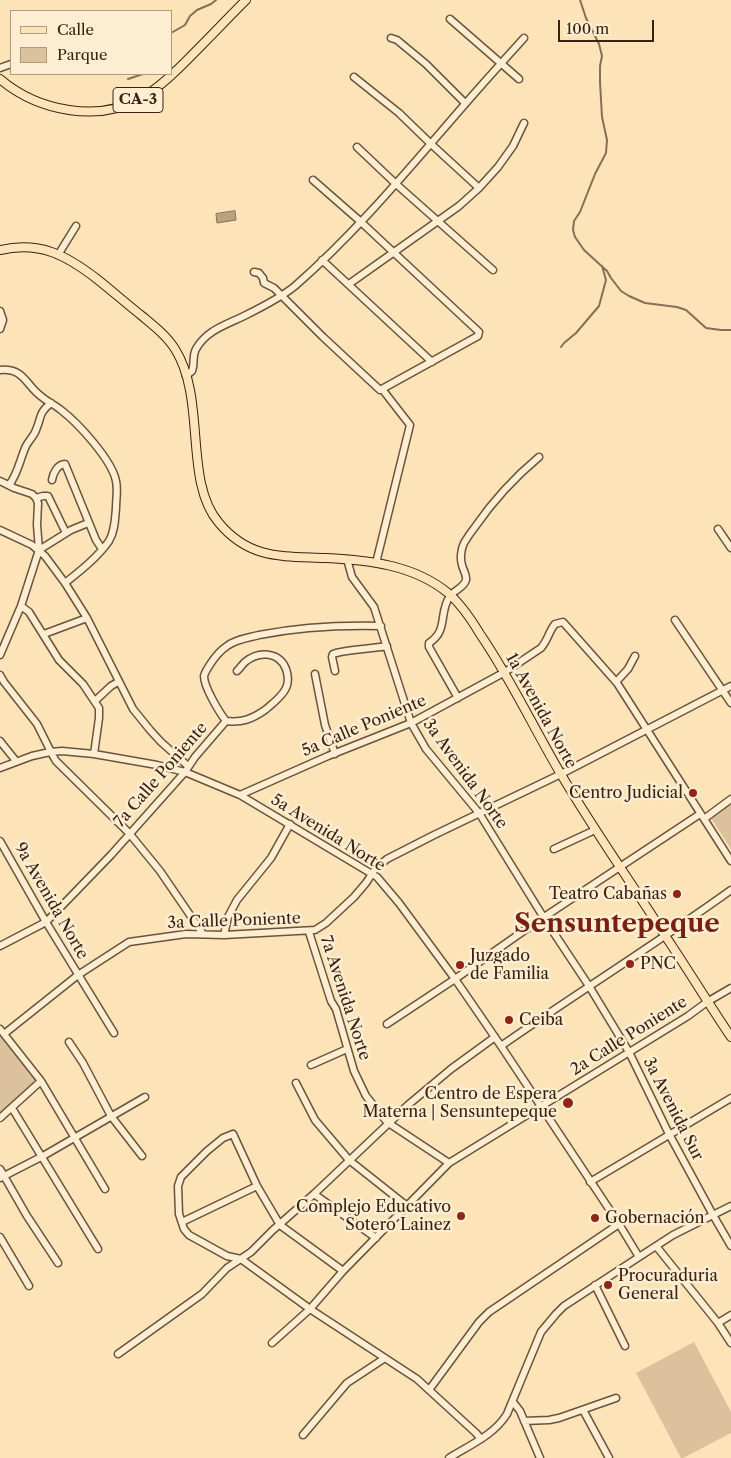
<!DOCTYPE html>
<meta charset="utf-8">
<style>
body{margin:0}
#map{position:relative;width:731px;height:1458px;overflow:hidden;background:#fce3b8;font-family:"Libre Caslon Text",serif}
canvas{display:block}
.legend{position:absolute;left:10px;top:10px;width:162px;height:65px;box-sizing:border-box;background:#fdedd1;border:1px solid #af9b85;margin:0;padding:6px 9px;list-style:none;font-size:15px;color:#3b2113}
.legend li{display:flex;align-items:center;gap:10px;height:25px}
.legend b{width:25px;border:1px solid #af9b85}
.scale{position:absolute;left:558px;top:20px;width:96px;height:22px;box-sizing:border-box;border:2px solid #3b2113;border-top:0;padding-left:6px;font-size:15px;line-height:18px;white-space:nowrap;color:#3b2113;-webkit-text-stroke:4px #fdedd1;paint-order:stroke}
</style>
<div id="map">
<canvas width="731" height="1458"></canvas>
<ul class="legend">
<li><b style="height:6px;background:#fce3b8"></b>Calle</li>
<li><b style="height:14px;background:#dbc29c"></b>Parque</li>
</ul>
<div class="scale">100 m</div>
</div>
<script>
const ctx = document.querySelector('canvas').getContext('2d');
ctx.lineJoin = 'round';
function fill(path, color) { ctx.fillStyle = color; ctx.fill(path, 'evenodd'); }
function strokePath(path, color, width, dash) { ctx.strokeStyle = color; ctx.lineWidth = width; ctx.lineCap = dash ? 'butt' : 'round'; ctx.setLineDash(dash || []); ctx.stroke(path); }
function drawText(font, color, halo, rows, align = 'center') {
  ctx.font = font + ' "Libre Caslon Text",serif'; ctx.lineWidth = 5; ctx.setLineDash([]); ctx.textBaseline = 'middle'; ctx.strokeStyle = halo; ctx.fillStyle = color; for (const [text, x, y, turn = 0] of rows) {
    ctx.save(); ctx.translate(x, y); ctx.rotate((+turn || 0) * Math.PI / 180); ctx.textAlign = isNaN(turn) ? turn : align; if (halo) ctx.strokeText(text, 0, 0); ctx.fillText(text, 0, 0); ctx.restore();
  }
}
const green = new Path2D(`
 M 731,804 L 731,849 L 711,818 Z
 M 0,1029 L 39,1080 L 0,1118 Z
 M 694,1342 L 731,1412 L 731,1433 L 683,1458 L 681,1458 L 636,1373 Z`);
const water = new Path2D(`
 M 235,211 L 236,220 L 217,223 L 216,214 Z`);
const stream = new Path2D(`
 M 580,0 L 586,18 L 599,44 L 602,56 L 600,66 L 600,82 L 602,117 L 607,140 L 606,153 L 595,174 L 580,212 L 574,221 L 573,230 L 575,237 L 584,250 L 607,271 L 611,278 L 621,291 L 629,296 L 645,303 L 677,307 L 686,310 L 706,328 L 721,330 L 731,330
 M 171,33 L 185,25 L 190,16 L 197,10 L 211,4 L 216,0
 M 128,79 L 143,74
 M 561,347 L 564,343 L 576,333 L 599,306 L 606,280 L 602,266`);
const minor = new Path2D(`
 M 450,19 L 519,79
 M 391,38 L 397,40 L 426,64 L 465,103
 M 0,68 L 11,64
 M 354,77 L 399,113 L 431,144 L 479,188
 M 357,147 L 396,184 L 493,270
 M 313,180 L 361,222 L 479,332 L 478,336 L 382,389
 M 58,255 L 76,226
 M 322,260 L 432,362
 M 254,272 L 259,273 L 263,278 L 264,283 L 274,288 L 323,337 L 380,390 L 382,389 L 410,425 L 376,563
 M 349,284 L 459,206 L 479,188 L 498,167 L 513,146 L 524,123
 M 0,311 L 3,320 L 0,329
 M 0,370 C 25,368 25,385 42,397 C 48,402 55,405 61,410 C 78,423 112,460 116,481 C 118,490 116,499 116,508 C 115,519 115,531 109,541 C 98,557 80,571 65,583
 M 186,376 L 192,371 C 195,363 192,356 196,349 C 206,331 225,325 242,317 C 260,308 279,299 295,286 C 358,231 411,166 466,103 C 485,81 505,59 524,38
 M 52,480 C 53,473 58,464 65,464 L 96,540 L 102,549
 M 0,481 L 14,488 L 32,494 L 36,498 L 38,503 L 37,525 L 39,550 L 21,606 L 0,655
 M 9,485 C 18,474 20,459 26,446 C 29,440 34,436 36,430 C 42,416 38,414 51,403
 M 36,498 L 43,496 L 48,496 L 66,533
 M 718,529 L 731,548
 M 0,530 L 32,545 L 45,556 L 65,583 L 87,618 L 133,709 L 150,730 L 161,742 L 188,766
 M 39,550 L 71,530 L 88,523
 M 347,559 L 352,577 L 374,607 L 411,723 L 426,749 L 479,813 L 544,918 L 589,986 L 629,1052 L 669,1134 L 713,1215 L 731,1246
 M 21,606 L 29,612 L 59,660 L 83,684 L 99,708 L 99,718 L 94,754
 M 675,620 L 731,703
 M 44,634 L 87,618
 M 335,671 L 332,657 L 333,654 L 336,653 C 353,649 370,649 387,646
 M 315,674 L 325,725 L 335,754
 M 0,675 L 4,682 L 37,724 L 53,756 L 56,761 L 129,833 L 160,871 L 203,934
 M 616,682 L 628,669 L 635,656
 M 458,698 L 429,647 L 429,643 C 449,630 438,613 450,596 C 454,590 464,588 466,580 C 467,575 463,570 462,565 C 460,559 461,549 464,543 C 467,538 471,532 475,527 C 493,501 515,477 539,457
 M 95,701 L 111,686 L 118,682
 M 226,721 C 242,723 252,719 265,710 C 272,704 282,697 286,688 C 289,682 288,675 286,669 C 279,651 258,651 245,662 C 242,665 240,668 237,671
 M 0,741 L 16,761
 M 0,768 L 32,756 L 50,752 L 62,751 L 94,754 L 157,765 L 185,772 L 240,795 L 377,877 L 399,903 L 455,979 L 501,1046 L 619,1224 L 639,1257
 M 240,795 L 328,756 L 411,723 L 505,672 L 541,648 C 548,640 549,631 555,624 L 563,622 L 617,683 L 731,861
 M 704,819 L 731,799
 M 0,841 L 46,922 L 114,1033
 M 554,849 L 595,830
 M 309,932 L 331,1001 L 336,1009 L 354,1071 L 366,1096 L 387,1122 L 449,1163
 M 224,935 L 228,917 L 237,900 L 271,858 L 290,824
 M 0,946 L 46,922 L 54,914 L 111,855 L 185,772 L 195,757 L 226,721 C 219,712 204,687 204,676 C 205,672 209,666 211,663 C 215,657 221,650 227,646 C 236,639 248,638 259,635 C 300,627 340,625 381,626
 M 387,1024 L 455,979 L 535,923 L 700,814
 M 0,1029 L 41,1081 L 105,1189
 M 4,1034 L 78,975 L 129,942 L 186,934 L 224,935 L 315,930 L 326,923 L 354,897 L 366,883 L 375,869 L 387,859 L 434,835 L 561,774 L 731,686
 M 69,1042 L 83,1063 L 111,1116 L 142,1156
 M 501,1046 C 577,993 656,944 731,890
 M 311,1065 L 347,1049
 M 296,1083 L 315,1120 L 349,1160 L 407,1206
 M 12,1108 L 98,1249
 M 0,1118 L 41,1081
 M 0,1169 L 27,1216 L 58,1263
 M 0,1178 L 43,1156 L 145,1097
 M 590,1182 L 731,1098
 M 314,1194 L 376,1238
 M 182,1222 L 257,1186
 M 0,1237 L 29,1286
 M 656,1246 L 718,1323 L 731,1343
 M 343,1271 L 280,1225 L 257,1186 L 233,1134 L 223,1138 L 207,1151 L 181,1177 L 178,1186 L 179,1214 L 184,1229 L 189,1235 L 227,1256 L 241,1259 L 310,1309 L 417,1379 L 476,1433 L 481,1439
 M 595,1285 L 625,1346
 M 718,1323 L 731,1315
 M 272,1343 L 310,1309 L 343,1271 L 449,1163 L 688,1016 L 707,1002 L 731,988
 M 118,1354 L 202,1294 L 227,1268 L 251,1252 L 273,1230 L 314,1194 L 408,1105 L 451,1069 L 495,1037
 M 429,1390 L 479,1322 L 489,1312 L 619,1224
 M 513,1402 L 520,1411 L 540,1458
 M 583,1410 L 609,1458
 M 524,1421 L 549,1420 L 559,1418 L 616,1398
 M 303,1435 L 347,1383 L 385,1358
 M 449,1458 C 470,1445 494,1435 507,1414 L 541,1332 L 556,1314 L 564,1306 L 639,1257 L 673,1235 L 731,1206`);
const major = new Path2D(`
 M 0,79 C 20,96 43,106 69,110 C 127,119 157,91 195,52 C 212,35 229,17 246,0
 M 0,250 C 40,241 66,255 97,279 C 112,291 127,304 142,316 C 154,326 167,336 175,349 C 207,400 183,481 219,523 C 250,560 283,556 326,558 C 369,560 414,565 448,593 C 461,604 471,619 480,634 C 511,679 534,729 562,776 C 594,830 630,881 664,934 C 687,968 708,1003 731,1037`);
const markers = [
 [693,793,5,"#8f2418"],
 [677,894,5,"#8f2418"],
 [630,964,5,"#8f2418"],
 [460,965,5,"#8f2418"],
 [509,1020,5,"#8f2418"],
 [568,1103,6,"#8f2418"],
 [461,1216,5,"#8f2418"],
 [595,1218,5,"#8f2418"],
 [608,1285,5,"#8f2418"]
];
const shields = [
 [138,100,50]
];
const shieldNames = [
 ["CA-3",138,100]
];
const streetNames = [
 ["1a Avenida Norte",541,711,61],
 ["5a Calle Poniente",364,726,-23],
 ["3a Avenida Norte",465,774,54],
 ["7a Calle Poniente",161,775,-49],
 ["5a Avenida Norte",328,833,32],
 ["9a Avenida Norte",51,901,60],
 ["3a Calle Poniente",234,921,-2],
 ["7a Avenida Norte",345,998,72],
 ["2a Calle Poniente",629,1036,-32],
 ["3a Avenida Sur",673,1109,63]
];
const poiNames = [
 ["Centro Judicial",683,793,"right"],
 ["Teatro Cabañas",667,894,"right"],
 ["Juzgado",470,956],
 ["de Familia",470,974],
 ["PNC",640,964],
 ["Ceiba",519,1020],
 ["Centro de Espera",557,1094,"right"],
 ["Materna | Sensuntepeque",557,1112,"right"],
 ["Complejo Educativo",451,1207,"right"],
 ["Sotero Lainez",451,1225,"right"],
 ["Gobernación",605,1218],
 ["Procuraduria",618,1276],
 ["General",618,1294]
];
const townNames = [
 ["Sensuntepeque",617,924]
];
fill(green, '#dbc29c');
fill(water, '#baa180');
strokePath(water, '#876e54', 1);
strokePath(stream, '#876e54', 2);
strokePath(minor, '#6b523c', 9);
strokePath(major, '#3b2113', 10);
strokePath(minor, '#fdedd1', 6);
strokePath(major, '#fce3b8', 8);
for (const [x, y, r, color] of markers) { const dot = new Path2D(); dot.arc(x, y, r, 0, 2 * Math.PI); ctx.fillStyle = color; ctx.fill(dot); strokePath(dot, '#fdedd1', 2); }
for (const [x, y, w] of shields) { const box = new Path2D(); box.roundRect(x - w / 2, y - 12.5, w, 25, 4); ctx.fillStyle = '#fdedd1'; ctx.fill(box); strokePath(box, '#3b2113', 1); }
drawText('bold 15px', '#3b2113', null, shieldNames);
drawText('16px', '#3b2113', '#fdedd1', streetNames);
drawText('16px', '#3b2113', '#fdedd1', poiNames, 'left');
drawText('bold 26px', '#7a1f14', '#fdedd1', townNames);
</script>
